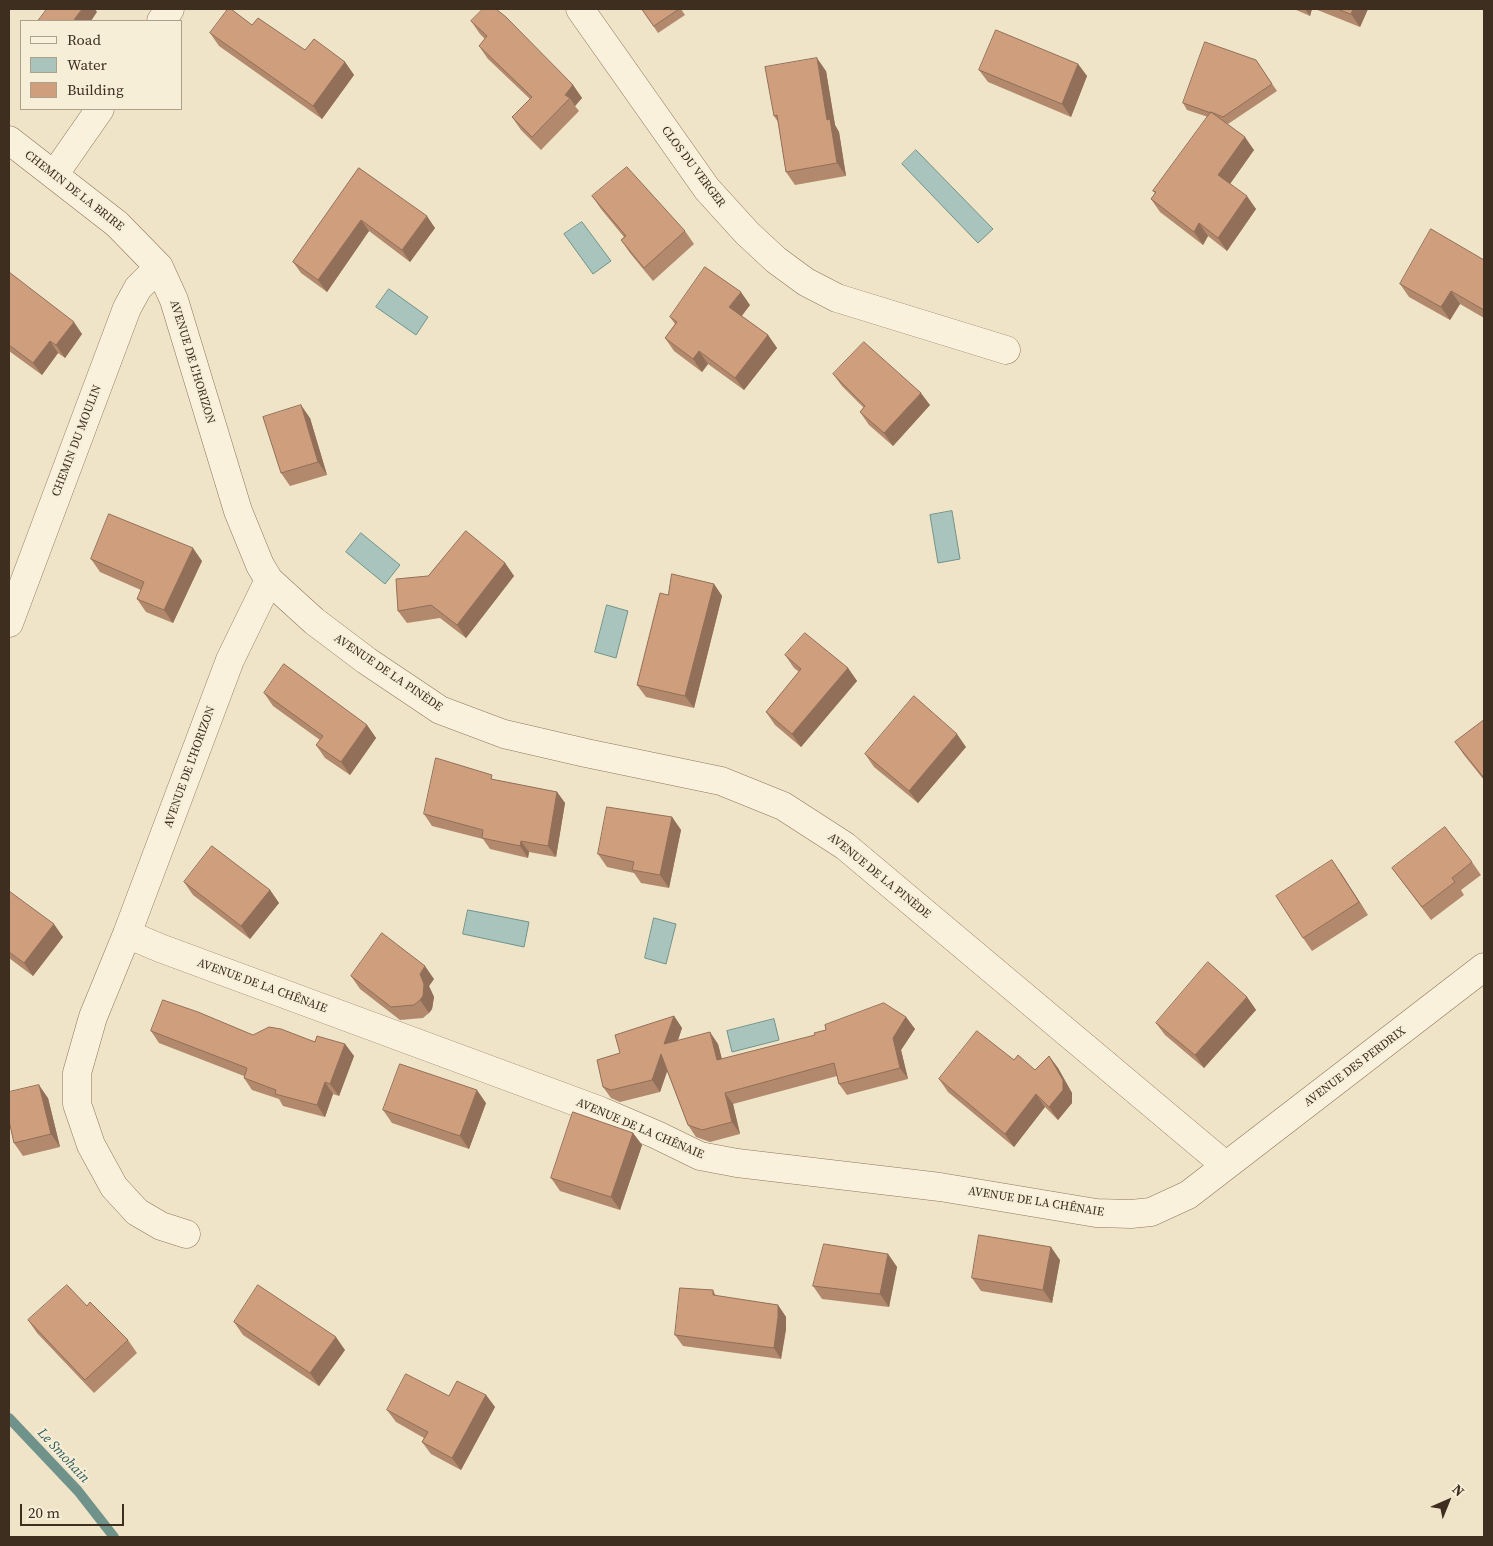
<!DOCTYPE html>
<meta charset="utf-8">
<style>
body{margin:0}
#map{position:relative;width:1493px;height:1546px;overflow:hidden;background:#f0e4c8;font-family:"Source Serif 4",serif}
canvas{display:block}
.frame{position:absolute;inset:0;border:10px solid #3d2e20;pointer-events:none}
.legend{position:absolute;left:20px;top:20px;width:162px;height:90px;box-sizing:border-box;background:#f7eed8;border:1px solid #ada18e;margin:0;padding:6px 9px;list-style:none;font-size:15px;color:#3d2e20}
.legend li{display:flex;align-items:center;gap:10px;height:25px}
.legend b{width:25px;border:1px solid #ada18e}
.north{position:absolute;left:1423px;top:1476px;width:50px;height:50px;-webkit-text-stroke:4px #f7eed8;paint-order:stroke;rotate:44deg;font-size:14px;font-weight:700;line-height:20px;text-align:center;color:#3d2e20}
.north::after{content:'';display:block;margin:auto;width:18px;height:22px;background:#3d2e20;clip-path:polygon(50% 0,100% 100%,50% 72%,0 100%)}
.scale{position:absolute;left:20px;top:1504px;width:104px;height:22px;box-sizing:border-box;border:2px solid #3d2e20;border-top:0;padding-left:6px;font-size:15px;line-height:18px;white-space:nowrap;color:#3d2e20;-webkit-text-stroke:4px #f7eed8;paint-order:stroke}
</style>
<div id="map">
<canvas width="1493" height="1546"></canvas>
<div class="frame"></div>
<ul class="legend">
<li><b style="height:6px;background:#faf1dc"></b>Road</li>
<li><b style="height:14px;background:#a9c4bc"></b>Water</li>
<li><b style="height:14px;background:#cf9f7d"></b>Building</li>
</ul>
<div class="north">N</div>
<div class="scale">20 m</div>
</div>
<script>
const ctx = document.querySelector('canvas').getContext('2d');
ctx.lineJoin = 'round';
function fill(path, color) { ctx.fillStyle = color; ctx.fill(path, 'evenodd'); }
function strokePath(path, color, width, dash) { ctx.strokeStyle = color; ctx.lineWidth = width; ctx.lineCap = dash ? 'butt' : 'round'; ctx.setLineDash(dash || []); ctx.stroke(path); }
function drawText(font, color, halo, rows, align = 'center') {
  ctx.font = font + ' "Source Serif 4",serif'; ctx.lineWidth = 4; ctx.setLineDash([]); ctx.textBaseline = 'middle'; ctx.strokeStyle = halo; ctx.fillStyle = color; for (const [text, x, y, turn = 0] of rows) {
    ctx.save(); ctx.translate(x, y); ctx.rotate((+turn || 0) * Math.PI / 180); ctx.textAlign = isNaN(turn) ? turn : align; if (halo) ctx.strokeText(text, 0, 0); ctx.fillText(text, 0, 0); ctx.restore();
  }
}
const water = new Path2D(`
 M 916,150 L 993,229 L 978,243 L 902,164 Z
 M 582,222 L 611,261 L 593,274 L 564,234 Z
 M 389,289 L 428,317 L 416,335 L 376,307 Z
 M 952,511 L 960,559 L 938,563 L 930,515 Z
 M 361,533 L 400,565 L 385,584 L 346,552 Z
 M 607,605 L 628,611 L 616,658 L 595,652 Z
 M 468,910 L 529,922 L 524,947 L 463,934 Z
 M 654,918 L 676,924 L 666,964 L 645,958 Z
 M 774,1019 L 779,1040 L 732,1052 L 727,1031 Z`);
const stream = new Path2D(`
 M 9,1418 L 78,1491 L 114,1537`);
const street = new Path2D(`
 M 580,9 L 707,189 L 747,233 L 776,260 L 806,282 L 837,298 L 1006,350
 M 161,21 L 170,9
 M 9,140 L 117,224 L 159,267 L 174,300 L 238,511 L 260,565 L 269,580 L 314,621 L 367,661 L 440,710 L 504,734 L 586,753 L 721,781 L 783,806 L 845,846 L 1225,1165
 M 54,175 L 100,109
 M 9,623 L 127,308 L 138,288 L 159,267
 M 127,934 L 160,948 L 601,1111 L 657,1135 L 700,1156 L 737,1163 L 940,1187 L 1096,1213 L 1131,1214 L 1151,1212 L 1188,1195 L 1484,967
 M 186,1234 L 161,1226 L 137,1212 L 114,1187 L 91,1145 L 77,1104 L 77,1073 L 93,1017 L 127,934 L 230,660 L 269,580`);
const wall = new Path2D(`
 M 642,9 L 681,9 L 685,15 L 658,33 Z
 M 1294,9 L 1312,9 L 1310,16 Z
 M 1315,9 L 1368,9 L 1360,27 Z
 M 471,21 L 573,85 L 582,98 L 575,106 L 579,111 L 541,150 L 521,130 L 512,117 L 530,99 L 488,59 L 479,46 L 485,39 L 480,34 Z
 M 252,25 L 305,50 L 345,62 L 354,75 L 322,119 L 219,46 L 210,33 Z
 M 1256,60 L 1277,91 L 1228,124 L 1226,123 L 1254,150 L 1230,184 L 1256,209 L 1227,251 L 1208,236 L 1203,245 L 1160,212 L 1151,199 L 1155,193 L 1153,191 L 1208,117 L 1187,110 L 1183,103 Z
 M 1078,64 L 1087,76 L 1071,117 L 988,82 L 979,70 Z
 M 826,71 L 835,125 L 839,132 L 846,176 L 795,185 L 786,172 L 778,122 L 774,116 Z
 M 359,168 L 435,228 L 410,262 L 369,231 L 327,292 L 301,273 L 293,262 Z
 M 592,196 L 685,231 L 694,244 L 653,281 L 630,253 L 621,240 L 624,237 L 601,209 Z
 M 1484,260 L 1484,318 L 1460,304 L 1450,320 L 1409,297 L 1400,284 Z
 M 9,272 L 82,334 L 65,358 L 58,353 L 42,375 L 9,351 Z
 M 750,305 L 742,316 L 768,335 L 777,348 L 744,390 L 708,364 L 702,372 L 674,351 L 665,338 L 675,324 L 670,317 Z
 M 833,374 L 930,405 L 893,446 L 869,425 L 860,412 L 864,408 L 842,386 Z
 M 310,418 L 327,475 L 290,486 L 281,473 Z
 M 91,559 L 202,561 L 173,623 L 146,612 L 137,599 L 141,590 L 100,572 Z
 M 505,563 L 514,576 L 466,638 L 440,618 L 407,623 L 398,611 L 428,576 Z
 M 714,584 L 722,596 L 694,708 L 646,697 L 637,685 L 668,595 Z
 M 785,655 L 848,668 L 857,681 L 801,747 L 775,725 L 766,712 L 799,672 L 794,668 Z
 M 264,693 L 367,725 L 376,738 L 350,775 L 325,758 L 316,745 L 320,740 L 273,706 Z
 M 1484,720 L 1484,780 L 1464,755 L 1455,742 Z
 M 966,747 L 918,803 L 874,767 L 865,754 Z
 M 496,780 L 557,792 L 565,803 L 556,857 L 529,852 L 528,858 L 490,849 L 483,839 L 432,826 L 424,814 Z
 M 672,817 L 681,830 L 669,888 L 641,883 L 634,873 L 607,867 L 598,854 Z
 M 1472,862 L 1481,875 L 1461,890 L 1464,895 L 1431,920 L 1392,868 Z
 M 1341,873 L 1368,915 L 1312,951 L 1303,938 Z
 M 184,882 L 270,890 L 279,903 L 250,939 L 193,895 Z
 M 9,891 L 63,937 L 33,976 L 9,958 Z
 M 351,976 L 434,979 L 429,986 L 434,997 L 432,1009 L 429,1013 L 423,1018 L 400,1020 L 360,989 Z
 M 1247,997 L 1256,1010 L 1204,1068 L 1165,1035 L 1156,1023 Z
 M 674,1016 L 682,1028 L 678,1041 L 718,1044 L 722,1059 L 906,1017 L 915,1029 L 901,1050 L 908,1079 L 847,1095 L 839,1084 L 837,1076 L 733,1104 L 740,1134 L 710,1142 L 696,1137 L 688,1125 L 667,1071 L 660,1092 L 620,1102 L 611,1098 L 603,1087 L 620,1053 Z
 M 151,1031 L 253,1035 L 345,1044 L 354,1056 L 339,1096 L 333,1094 L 325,1117 L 283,1106 L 279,1099 L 252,1090 L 244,1078 L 244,1076 L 159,1043 Z
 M 1049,1056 L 1058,1068 L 1072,1093 L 1072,1103 L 1058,1120 L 1045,1107 L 1014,1147 L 948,1092 L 939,1079 L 1014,1060 L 1035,1070 Z
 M 48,1098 L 60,1147 L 23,1156 L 14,1143 Z
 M 486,1103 L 469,1149 L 392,1123 L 383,1110 Z
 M 633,1133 L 642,1145 L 620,1210 L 560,1191 L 551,1178 Z
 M 888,1254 L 897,1267 L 889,1307 L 822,1299 L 813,1286 Z
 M 1060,1260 L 1052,1303 L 981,1291 L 972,1278 Z
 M 713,1290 L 716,1296 L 778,1305 L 786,1317 L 786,1329 L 781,1359 L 683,1346 L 675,1335 Z
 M 87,1306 L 128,1340 L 137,1353 L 94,1393 L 37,1333 L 28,1320 Z
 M 234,1322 L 345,1350 L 319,1386 L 243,1335 Z
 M 486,1395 L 495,1407 L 461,1470 L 431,1454 L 422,1442 L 424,1438 L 396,1422 L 387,1410 L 449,1396 Z`);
const shadedWall = new Path2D(`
 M 82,9 L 95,9 L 97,12 L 91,21 L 73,21 Z
 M 1305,9 L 1312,9 L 1310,16 Z
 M 1353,9 L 1368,9 L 1360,27 L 1351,14 Z
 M 817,58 L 826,71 L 835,125 L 839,132 L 846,176 L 837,163 L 827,120 Z
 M 345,62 L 354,75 L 322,119 L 313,106 Z
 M 1078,64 L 1087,76 L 1071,117 L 1062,104 Z
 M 573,85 L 582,98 L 575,106 L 570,98 L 565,95 Z
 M 1245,137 L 1254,150 L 1227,188 L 1218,175 Z
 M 1247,196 L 1256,209 L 1227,251 L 1218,238 Z
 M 427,216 L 435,228 L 410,262 L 402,250 Z
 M 361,220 L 369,231 L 327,292 L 318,280 Z
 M 1199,223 L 1208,236 L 1203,245 L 1194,232 Z
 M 1451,291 L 1460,304 L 1450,320 L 1441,307 Z
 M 741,292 L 750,305 L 738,320 L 729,307 Z
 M 74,322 L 82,334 L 65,358 L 56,345 Z
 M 768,335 L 777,348 L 744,390 L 735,378 Z
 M 50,341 L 58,353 L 42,375 L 33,363 Z
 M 699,351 L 708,364 L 702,372 L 693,359 Z
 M 921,393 L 930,405 L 893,446 L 884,433 Z
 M 301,405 L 310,418 L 327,475 L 318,462 Z
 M 193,548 L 202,561 L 173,623 L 164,610 Z
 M 505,563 L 514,576 L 466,638 L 457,625 Z
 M 714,584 L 722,596 L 694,708 L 685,696 Z
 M 848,668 L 857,681 L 801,747 L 792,734 Z
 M 367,725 L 376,738 L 350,775 L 341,762 Z
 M 957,734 L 966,747 L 918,803 L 909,791 Z
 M 557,792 L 565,803 L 556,857 L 548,846 Z
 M 672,817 L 681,830 L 669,888 L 660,875 Z
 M 521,841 L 529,852 L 528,858 L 520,846 Z
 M 1332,860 L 1341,873 L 1368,915 L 1359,902 Z
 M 270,890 L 279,903 L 250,939 L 241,926 Z
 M 54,924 L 63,937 L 33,976 L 24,963 Z
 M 425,966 L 434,979 L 429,986 L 434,997 L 432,1009 L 429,1013 L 420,1000 L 420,974 Z
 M 1247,997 L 1256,1010 L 1204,1068 L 1195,1055 Z
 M 674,1016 L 682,1028 L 672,1056 L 664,1044 Z
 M 906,1017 L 915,1029 L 901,1050 L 908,1079 L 900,1068 L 893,1038 Z
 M 710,1032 L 718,1044 L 725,1072 L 717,1060 Z
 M 345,1044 L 354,1056 L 339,1096 L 330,1084 Z
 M 661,1054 L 669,1066 L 660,1092 L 652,1080 Z
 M 1049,1056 L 1058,1068 L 1072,1093 L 1072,1103 L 1058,1120 L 1049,1107 Z
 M 325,1082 L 333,1094 L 325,1117 L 317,1105 Z
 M 39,1085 L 48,1098 L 60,1147 L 51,1134 Z
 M 477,1090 L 486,1103 L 469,1149 L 460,1136 Z
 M 725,1093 L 733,1104 L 740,1134 L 732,1122 Z
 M 1036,1094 L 1045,1107 L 1014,1147 L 1005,1134 Z
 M 633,1133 L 642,1145 L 620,1210 L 611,1197 Z
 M 1051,1247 L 1060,1260 L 1052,1303 L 1043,1290 Z
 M 888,1254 L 897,1267 L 889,1307 L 880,1294 Z
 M 778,1305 L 786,1317 L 786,1329 L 781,1359 L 774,1348 Z
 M 336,1337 L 345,1350 L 319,1386 L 310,1373 Z
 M 486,1395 L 495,1407 L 461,1470 L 452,1458 Z`);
const building = new Path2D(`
 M 47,9 L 82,9 L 73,21 L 38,21 Z
 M 228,9 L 231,9 L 252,25 L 258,18 L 305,50 L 314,39 L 345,62 L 313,106 L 210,33 Z
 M 483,9 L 496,9 L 506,17 L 573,85 L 565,95 L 570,98 L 532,137 L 512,117 L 532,97 L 479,46 L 487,36 L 471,21 Z
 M 642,9 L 679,9 L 654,26 Z
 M 1338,9 L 1353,9 L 1351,14 Z
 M 996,30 L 1078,64 L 1062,104 L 979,70 Z
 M 1205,42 L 1256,60 L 1272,84 L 1223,117 L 1211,112 L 1211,113 L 1183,103 Z
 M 817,58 L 827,120 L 830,119 L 837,163 L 786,172 L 777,115 L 774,116 L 765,67 Z
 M 1211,112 L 1245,137 L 1218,175 L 1247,196 L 1218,238 L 1199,223 L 1194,232 L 1151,199 L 1156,192 L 1153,191 Z
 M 627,167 L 685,231 L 644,268 L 621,240 L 626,236 L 592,196 Z
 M 359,168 L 427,216 L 402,250 L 361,220 L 318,280 L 293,262 Z
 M 1431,229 L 1484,260 L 1484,310 L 1451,291 L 1441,307 L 1400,284 Z
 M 705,267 L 741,292 L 729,307 L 768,335 L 735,378 L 699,351 L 693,359 L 665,338 L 677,322 L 670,317 Z
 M 9,272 L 74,322 L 56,345 L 50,341 L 33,363 L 9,345 Z
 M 864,342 L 921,393 L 884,433 L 860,412 L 865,406 L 833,374 Z
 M 301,405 L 318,462 L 281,473 L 263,417 Z
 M 109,514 L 193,548 L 164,610 L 137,599 L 144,582 L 91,559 Z
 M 466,531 L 505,563 L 457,625 L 431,605 L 398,611 L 396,579 L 428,576 Z
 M 672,574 L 714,584 L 685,696 L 637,685 L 660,593 L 668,595 Z
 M 805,633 L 848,668 L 792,734 L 766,712 L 801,669 L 785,655 Z
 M 284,664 L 367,725 L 341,762 L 316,745 L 323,736 L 264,693 Z
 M 914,696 L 957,734 L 909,791 L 865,754 Z
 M 1484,720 L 1484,778 L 1455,742 Z
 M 436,758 L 492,775 L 491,779 L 557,792 L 548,846 L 521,841 L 520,846 L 482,838 L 483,830 L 424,814 Z
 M 607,807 L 672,817 L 660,875 L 632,870 L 634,862 L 598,854 Z
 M 1445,827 L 1472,862 L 1452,878 L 1455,882 L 1422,907 L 1392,868 Z
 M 212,846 L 270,890 L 241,926 L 184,882 Z
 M 1332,860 L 1359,902 L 1303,938 L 1276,896 Z
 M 9,891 L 54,924 L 24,963 L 9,952 Z
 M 382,933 L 425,966 L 420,974 L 424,984 L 423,996 L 420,1000 L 414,1005 L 391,1007 L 351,976 Z
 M 1208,962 L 1247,997 L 1195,1055 L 1156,1023 Z
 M 163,1000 L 198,1012 L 253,1035 L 269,1027 L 281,1029 L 315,1042 L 317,1036 L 345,1044 L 330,1084 L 325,1082 L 317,1105 L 275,1094 L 276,1090 L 244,1078 L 247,1068 L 151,1031 Z
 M 884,1003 L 906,1017 L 893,1038 L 900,1068 L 839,1084 L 834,1063 L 725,1093 L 732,1122 L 702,1130 L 688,1125 L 661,1054 L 652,1080 L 611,1090 L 603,1087 L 597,1060 L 620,1053 L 615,1035 L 674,1016 L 664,1044 L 710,1032 L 717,1060 L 815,1035 L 814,1033 L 826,1030 L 825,1025 Z
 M 977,1031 L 1014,1060 L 1018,1055 L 1035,1070 L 1049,1056 L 1063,1080 L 1063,1090 L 1049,1107 L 1036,1094 L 1005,1134 L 939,1079 Z
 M 400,1064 L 477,1090 L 460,1136 L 383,1110 Z
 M 39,1085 L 51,1134 L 14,1143 L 9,1121 L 9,1092 Z
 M 573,1112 L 633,1133 L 611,1197 L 551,1178 Z
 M 979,1235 L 1051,1247 L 1043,1290 L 972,1278 Z
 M 824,1244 L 888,1254 L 880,1294 L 813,1286 Z
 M 67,1285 L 87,1306 L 90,1302 L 128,1340 L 85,1380 L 28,1320 Z
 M 258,1285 L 336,1337 L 310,1373 L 234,1322 Z
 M 680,1288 L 713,1290 L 713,1295 L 778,1305 L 778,1317 L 774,1348 L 675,1335 Z
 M 406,1374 L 449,1396 L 457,1381 L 486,1395 L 452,1458 L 422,1442 L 428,1432 L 387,1410 Z`);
const streetNames = [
 ["CLOS DU VERGER",693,167,53],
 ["CHEMIN DE LA BRIRE",74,191,38],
 ["AVENUE DE L'HORIZON",192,362,73],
 ["CHEMIN DU MOULIN",77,441,-69],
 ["AVENUE DE LA PINÈDE",388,673,34],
 ["AVENUE DE L'HORIZON",190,767,-70],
 ["AVENUE DE LA PINÈDE",879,876,39],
 ["AVENUE DE LA CHÊNAIE",262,986,20],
 ["AVENUE DES PERDRIX",1355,1067,-37],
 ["AVENUE DE LA CHÊNAIE",640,1129,23],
 ["AVENUE DE LA CHÊNAIE",1036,1202,9]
];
const waterNames = [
 ["Le Smohain",63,1456,47]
];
fill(water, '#a9c4bc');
strokePath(water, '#6f938a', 1);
strokePath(stream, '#6f938a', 10);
strokePath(street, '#8d765c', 29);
strokePath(street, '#faf1dc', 28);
fill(wall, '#b2896c');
fill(shadedWall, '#916f58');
fill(building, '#cf9f7d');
strokePath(building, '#916f58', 1);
drawText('12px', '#3d2e20', '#f7eed8', streetNames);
drawText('italic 14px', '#2f5d5a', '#f7eed8', waterNames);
</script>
